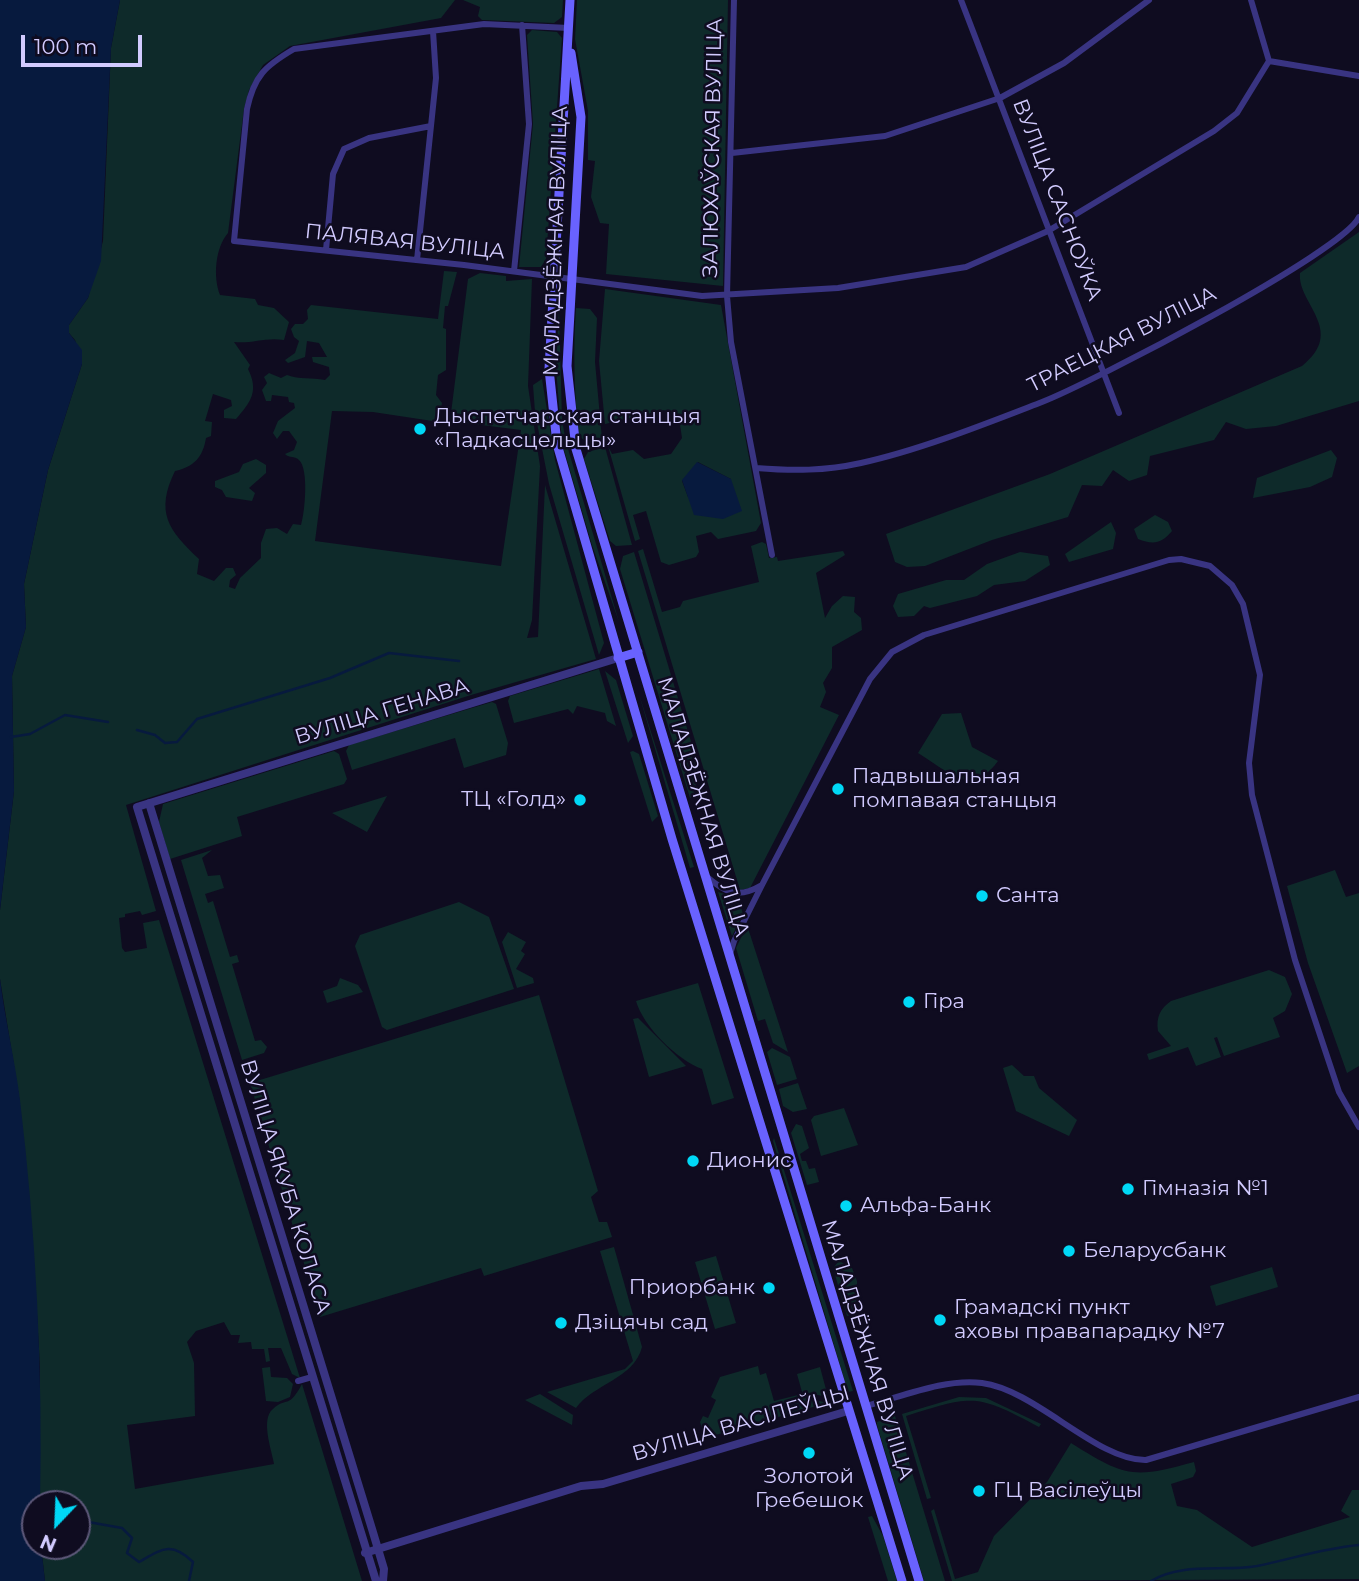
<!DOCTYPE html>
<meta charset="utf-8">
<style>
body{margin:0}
#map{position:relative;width:1359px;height:1581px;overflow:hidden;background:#0f0c20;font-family:Montserrat,sans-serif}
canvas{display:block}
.north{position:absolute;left:21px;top:1490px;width:70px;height:70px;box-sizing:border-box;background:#0f0c20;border:2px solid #5d5879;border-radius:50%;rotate:203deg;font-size:19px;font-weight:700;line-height:28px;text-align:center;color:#d2cbff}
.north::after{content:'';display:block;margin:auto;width:24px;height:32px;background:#00d8f6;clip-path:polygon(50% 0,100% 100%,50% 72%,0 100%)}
.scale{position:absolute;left:21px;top:35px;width:121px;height:32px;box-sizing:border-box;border:4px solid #d2cbff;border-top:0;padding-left:9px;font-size:21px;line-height:24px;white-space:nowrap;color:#d2cbff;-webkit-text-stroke:5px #0f0c20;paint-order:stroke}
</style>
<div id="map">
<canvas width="1359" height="1581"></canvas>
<div class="north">N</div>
<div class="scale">100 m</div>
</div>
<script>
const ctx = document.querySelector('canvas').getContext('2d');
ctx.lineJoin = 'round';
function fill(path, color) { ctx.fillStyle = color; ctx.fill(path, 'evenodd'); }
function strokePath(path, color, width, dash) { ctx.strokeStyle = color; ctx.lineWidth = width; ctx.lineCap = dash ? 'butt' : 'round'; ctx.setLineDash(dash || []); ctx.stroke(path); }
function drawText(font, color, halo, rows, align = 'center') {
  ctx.font = font + ' Montserrat,sans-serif'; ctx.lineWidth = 5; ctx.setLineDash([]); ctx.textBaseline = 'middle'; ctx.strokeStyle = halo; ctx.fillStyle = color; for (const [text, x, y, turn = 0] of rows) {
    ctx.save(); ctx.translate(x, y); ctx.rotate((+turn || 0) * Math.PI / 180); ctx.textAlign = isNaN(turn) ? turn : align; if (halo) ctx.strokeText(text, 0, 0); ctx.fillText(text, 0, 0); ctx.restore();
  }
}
const green = new Path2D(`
 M 120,0 L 455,0 L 441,18 L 290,46 L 263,65 L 249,90 L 244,109 L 228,233 C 215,248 213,277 220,295 L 255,299 L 258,305 L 274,308 L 289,322 L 284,340 C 265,337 252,344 234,342 L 250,365 L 248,369 C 259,391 251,402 236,419 L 224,418 L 224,410 L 232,406 L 231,400 L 213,394 L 205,421 L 212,422 L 211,436 L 206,438 C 203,457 194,467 175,471 C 155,512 168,530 199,559 L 197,574 L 214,581 L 226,568 L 233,568 L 236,575 L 230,580 L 229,587 L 235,589 L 240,578 L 261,558 L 261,543 L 266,529 L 277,528 L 287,534 L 293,524 L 301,525 C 305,512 309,469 299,460 C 294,455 290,459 285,454 L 294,450 L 297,442 L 289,431 L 283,431 L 277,439 L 273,433 L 278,421 L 295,408 L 294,403 L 289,402 L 288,397 L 272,395 L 271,401 L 266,401 L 262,390 L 267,383 L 264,377 L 269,373 L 281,378 L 287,375 C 300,380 311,377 325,380 L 330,375 L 329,367 L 313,362 L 312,357 L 327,357 L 319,343 L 307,341 L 305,357 L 288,363 L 285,360 L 295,353 L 299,341 L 294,337 L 291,329 L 295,324 L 303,324 L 308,319 L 307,310 L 311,305 L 438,319 L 444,271 L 457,272 L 448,306 L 445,306 L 443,328 L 446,329 L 446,370 L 438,375 L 436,395 L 442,403 L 439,422 L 373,412 L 332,411 L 315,541 L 501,566 L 521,430 L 450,421 L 468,279 L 480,273 L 506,276 L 506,281 L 532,279 L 528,386 L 540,466 L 532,620 L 527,638 L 538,637 L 545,485 L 596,659 L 471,695 L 126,805 L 156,911 L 142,915 L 140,911 L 125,914 L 125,917 L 119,918 L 122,948 L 125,952 L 147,948 L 143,923 L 159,920 L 300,1378 L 292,1374 L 281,1348 L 268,1348 L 270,1361 L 266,1362 L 264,1349 L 252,1349 L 251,1342 L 238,1343 L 240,1335 L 231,1335 L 224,1322 L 196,1331 L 187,1342 L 194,1363 L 195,1416 L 127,1425 L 135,1489 L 274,1464 C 272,1451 260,1419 273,1409 C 287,1396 288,1410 302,1384 L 362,1581 L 45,1581 L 41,1546 L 77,1546 L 77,1504 L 40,1504 L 40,1368 L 36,1297 L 19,1097 L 0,979 L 0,910 L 14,791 L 12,676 L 26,627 L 24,584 L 48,470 L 82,364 L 75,340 L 69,333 L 69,325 L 88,298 L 103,241 L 111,48 Z
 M 463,0 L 563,0 L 562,17 L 554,23 L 482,20 L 478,16 L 480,7 Z
 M 577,0 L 728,0 L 723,286 L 606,274 L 609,224 L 600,223 L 591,197 L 595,161 L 588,160 L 588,111 L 575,39 Z
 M 532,30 L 557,32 L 562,38 L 546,259 L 541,267 L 519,267 L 533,124 L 527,35 Z
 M 1359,232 L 1359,401 L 1276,426 L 1246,429 L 1226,422 L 1214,440 L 1150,456 L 1147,475 L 1129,481 L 1113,470 L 1102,486 L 1082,485 L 1068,517 L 992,540 L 925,566 L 907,567 L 895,562 L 886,534 L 1050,474 L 1302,366 C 1347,330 1297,304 1300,273 Z
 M 605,289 L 721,305 L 761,523 L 756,531 L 718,539 L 711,532 L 696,536 L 699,552 L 696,557 L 669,565 L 661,562 L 646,511 L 633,515 L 640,539 L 635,541 L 608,446 L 612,454 L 633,450 L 644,459 L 671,454 L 682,438 L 679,418 L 664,410 L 605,424 L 599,361 ZM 698,462 L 731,479 L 688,497 L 682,481 Z
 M 559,308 L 562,420 L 566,442 L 619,622 L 592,545 L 562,443 L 556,368 Z
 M 576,308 L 590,309 L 597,318 L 595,362 L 602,439 L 585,441 L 579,436 C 574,393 573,352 576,308 Z
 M 542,379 L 555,460 L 604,643 L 599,655 L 549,484 L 536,418 L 537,412 L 535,412 L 533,385 Z
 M 605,447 L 632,545 L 616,546 L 610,541 L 584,459 L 588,452 Z
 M 1331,450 L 1337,458 L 1332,477 L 1310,487 L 1253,498 L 1257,478 Z
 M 256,459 L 266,465 L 266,473 L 249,488 L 255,493 L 252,501 L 226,497 L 222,490 L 215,487 L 215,481 L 239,472 L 243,464 Z
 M 1155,515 L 1168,522 L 1172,531 C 1161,544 1153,545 1138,539 L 1134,529 Z
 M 1111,522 L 1116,533 L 1113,549 L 1069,562 L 1065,554 Z
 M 762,542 L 766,544 L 769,558 L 777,557 L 778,561 L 843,551 L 845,555 L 816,573 L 825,618 L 832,606 L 843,596 L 855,597 L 854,612 L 861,618 L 862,630 L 832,647 L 832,668 L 823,683 L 826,692 L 820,707 L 839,715 L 750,888 L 740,890 L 638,551 L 643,549 L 662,612 L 680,607 L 683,601 L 759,582 L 751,546 Z
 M 634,552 L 699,768 L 694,796 L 690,798 L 620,569 L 623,556 Z
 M 1020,552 L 1048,556 L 1050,565 L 1025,581 L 994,585 L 977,596 L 930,608 L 924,606 L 914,616 L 898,617 L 893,606 L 898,594 L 946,580 L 964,580 L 987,564 Z
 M 599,669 L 616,726 L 607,721 L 605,713 L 577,706 L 573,714 L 568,709 L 514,723 L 508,701 L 510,696 Z
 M 605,671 L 616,680 L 633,736 L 628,743 Z
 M 638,691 L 694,867 L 690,868 Z
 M 492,702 L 496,704 L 508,743 L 506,755 L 464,768 L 455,738 L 352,770 L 346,751 L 349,745 Z
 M 961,713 L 972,747 L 998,761 C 971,798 948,771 918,753 L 942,714 Z
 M 334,751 L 339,754 L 347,779 L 344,784 L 237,817 L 242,836 L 170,859 L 159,822 L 163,804 Z
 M 633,751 L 639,754 L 658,816 L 652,822 L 630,752 Z
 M 387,796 L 367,832 L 332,813 Z
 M 212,850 L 202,858 L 208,876 L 220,875 L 224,888 L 205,894 L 208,903 L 213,901 L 230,957 L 237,955 L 239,962 L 232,964 L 255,1041 L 261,1040 L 267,1047 L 264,1053 L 242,1060 L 181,860 Z
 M 1335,870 L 1346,897 L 1359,893 L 1359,1066 L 1347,1073 L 1308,963 L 1287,886 Z
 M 718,892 L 738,898 L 743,914 L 732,936 Z
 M 459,902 L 489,917 L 514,989 L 387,1030 L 382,1027 L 355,946 L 360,935 Z
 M 747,925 L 788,1052 L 773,1043 L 765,1019 L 758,1021 L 736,948 Z
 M 508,932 L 526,942 L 521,951 L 525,954 L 516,969 L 533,978 L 534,983 L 517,988 L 502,942 Z
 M 1269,970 L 1285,977 L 1292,994 L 1285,1011 L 1273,1018 L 1280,1037 L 1224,1056 L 1217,1037 L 1214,1038 L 1221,1057 L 1196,1066 L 1188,1047 L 1149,1060 L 1147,1054 L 1171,1046 L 1158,1031 C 1156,1017 1160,1009 1171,1001 Z
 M 340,978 L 358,985 L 363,992 L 327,1003 L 323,991 L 337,986 Z
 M 698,983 L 734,1098 L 712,1105 L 702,1069 C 677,1060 643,1026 636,1001 Z
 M 539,995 L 598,1191 L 591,1197 L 599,1222 L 607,1222 L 612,1237 L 484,1276 L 481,1268 L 320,1317 L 250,1083 Z
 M 638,1018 L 686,1066 L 649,1077 L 633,1019 Z
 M 772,1048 L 790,1057 L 797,1079 L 777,1085 L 767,1052 Z
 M 1012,1065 L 1024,1076 L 1034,1076 L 1039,1088 L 1077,1120 L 1069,1136 L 1016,1111 L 1003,1068 Z
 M 798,1083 L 807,1109 L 793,1112 L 783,1106 L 779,1089 Z
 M 844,1108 L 858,1145 L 821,1156 L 811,1120 L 814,1116 Z
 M 796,1124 L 802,1126 L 809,1148 L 800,1154 L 802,1161 L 806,1161 L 809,1169 L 815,1168 L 819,1182 L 807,1185 L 791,1133 Z
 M 774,1138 L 853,1391 L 848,1392 L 773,1141 Z
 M 614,1247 L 642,1347 C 634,1379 593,1384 576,1408 L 547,1392 L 625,1369 L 633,1361 L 600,1251 Z
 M 716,1256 L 736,1323 L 715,1329 L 695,1262 Z
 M 839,1261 L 852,1268 L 857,1281 L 857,1314 L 847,1316 L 833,1268 Z
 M 1272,1267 L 1278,1287 L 1216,1306 L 1210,1286 Z
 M 758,1366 L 760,1375 L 766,1373 L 774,1401 L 798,1395 L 827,1403 L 705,1438 L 700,1422 L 703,1416 L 708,1418 L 716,1400 L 711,1397 L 720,1377 Z
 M 270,1367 L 271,1377 L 287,1378 L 293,1384 L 290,1397 L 278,1402 L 266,1401 L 262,1368 Z
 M 820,1367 L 828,1397 L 802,1392 L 797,1374 Z
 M 540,1394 L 573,1415 L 572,1425 L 525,1400 Z
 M 959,1397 L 986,1398 L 1041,1424 L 1039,1427 C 976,1393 973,1395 906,1416 L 931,1498 L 927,1499 L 902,1414 Z
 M 895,1416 L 945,1581 L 924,1581 L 877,1425 L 877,1422 Z
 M 1071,1443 C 1125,1477 1133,1479 1194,1462 L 1196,1471 L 1193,1477 L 1171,1484 L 1177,1506 L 1197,1510 L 1252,1547 L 1350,1517 L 1341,1511 L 1352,1490 L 1359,1490 L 1359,1579 L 952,1581 L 931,1511 L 934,1509 L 955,1579 L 978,1572 L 994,1536 L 1047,1482 Z
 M 872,1516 L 883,1536 L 897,1581 L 888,1581 L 868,1517 Z`);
const water = new Path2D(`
 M 0,0 L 120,0 L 111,48 L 101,261 L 88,298 L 69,325 L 69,333 L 82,350 L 82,364 L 48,470 L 24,584 L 26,627 L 12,676 L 14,791 L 0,910 Z
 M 697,462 L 731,479 L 742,511 L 723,519 L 694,515 L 682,480 Z
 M 0,979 C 5,1020 15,1060 20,1100 C 36,1234 43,1370 40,1504 L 35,1504 L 35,1546 L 41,1546 L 45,1581 L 0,1581 Z`);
const stream = new Path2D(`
 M 137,730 L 155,735 L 165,743 L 177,742 L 197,719 L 330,678 L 389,653 L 459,661
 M 11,737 L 30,734 L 65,715 L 108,722
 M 77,1520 L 122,1528 L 132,1538 L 127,1553 L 139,1562 C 162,1549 171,1541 193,1562 L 189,1581
 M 1151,1581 C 1182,1562 1222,1572 1257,1566 C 1292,1559 1324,1548 1359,1545`);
const minor = new Path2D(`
 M 734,0 L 727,296 L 731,342 L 772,555
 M 961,0 L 1119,413
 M 1251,0 L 1269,61
 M 569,28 L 484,24 L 294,49 C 265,66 254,76 247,109 L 234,241 L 464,265 L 702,296 L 838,288 L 966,267 L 1048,231 L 1214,131 L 1237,113 L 1269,61 L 1359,76
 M 732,153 L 885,136 L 1000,98 L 1064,63 L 1149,0
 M 326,250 L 333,174 L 344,149 L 369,138 L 431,126
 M 417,260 L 436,78 L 433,31
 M 514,271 L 529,124 L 522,25
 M 756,468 C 793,471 825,471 861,463 C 920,450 985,424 1042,402 C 1089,384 1343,252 1359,217
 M 706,876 C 724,892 738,899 760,886
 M 730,954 L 734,941 L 762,885 L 870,679 L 892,652 L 924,635 L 1169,560 L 1181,559 L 1210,566 L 1232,585 L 1243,604 L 1260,675 L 1249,763 L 1252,795 L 1295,960 L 1339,1092 L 1359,1127
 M 298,1381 L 312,1377
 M 866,1406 C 901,1397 945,1378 982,1383 C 1036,1390 1097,1461 1146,1460 L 1359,1397`);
const tertiary = new Path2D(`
 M 149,803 L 372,1529 L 384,1569 L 383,1581
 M 365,1553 L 581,1486 L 603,1484 L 848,1411
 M 376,1581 L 137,807 L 618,658`);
const secondary = new Path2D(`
 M 570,0 L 549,369 L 557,444 L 672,839 L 902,1581
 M 571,53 L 581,117 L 567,366 L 576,449 L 919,1581
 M 618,658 L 638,652`);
const markers = [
 [420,429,7,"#00d8f6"],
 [838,789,7,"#00d8f6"],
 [580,800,7,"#00d8f6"],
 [982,896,7,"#00d8f6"],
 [909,1002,7,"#00d8f6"],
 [693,1161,7,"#00d8f6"],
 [1128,1189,7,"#00d8f6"],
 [846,1206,7,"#00d8f6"],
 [1069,1251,7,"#00d8f6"],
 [769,1288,7,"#00d8f6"],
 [940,1320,7,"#00d8f6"],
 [561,1323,7,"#00d8f6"],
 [809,1453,7,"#00d8f6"],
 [979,1491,7,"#00d8f6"]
];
const streetNames = [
 ["ЗАЛЮХАЎСКАЯ ВУЛІЦА",713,148,-89],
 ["ВУЛІЦА САСНОЎКА",1057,200,69],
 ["МАЛАДЗЁЖНАЯ ВУЛІЦА",556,241,-88],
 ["ПАЛЯВАЯ ВУЛІЦА",405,242,6],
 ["ТРАЕЦКАЯ ВУЛІЦА",1122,340,-27],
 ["ВУЛІЦА ГЕНАВА",382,712,-17],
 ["МАЛАДЗЁЖНАЯ ВУЛІЦА",703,807,73],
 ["ВУЛІЦА ЯКУБА КОЛАСА",285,1187,73],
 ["МАЛАДЗЁЖНАЯ ВУЛІЦА",867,1350,73],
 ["ВУЛІЦА ВАСІЛЕЎЦЫ",741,1424,-16]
];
const poiNames = [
 ["Дыспетчарская станцыя",434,417],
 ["«Падкасцельцы»",434,441],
 ["Падвышальная",852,777],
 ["помпавая станцыя",852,801],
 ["ТЦ «Голд»",566,800,"right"],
 ["Санта",996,896],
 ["Гіра",923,1002],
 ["Дионис",707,1161],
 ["Гімназія №1",1142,1189],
 ["Альфа-Банк",860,1206],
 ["Беларусбанк",1083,1251],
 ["Приорбанк",755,1288,"right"],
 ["Грамадскі пункт",954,1308],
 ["аховы правапарадку №7",954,1332],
 ["Дзіцячы сад",575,1323],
 ["Золотой",809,1477,"center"],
 ["Гребешок",809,1501,"center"],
 ["ГЦ Васілеўцы",993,1491]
];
fill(green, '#0e2a2a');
fill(water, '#071a3e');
strokePath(stream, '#071a3e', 2.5);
strokePath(minor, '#393482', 6);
strokePath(tertiary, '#393482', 8);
strokePath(secondary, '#6962ff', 9);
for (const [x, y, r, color] of markers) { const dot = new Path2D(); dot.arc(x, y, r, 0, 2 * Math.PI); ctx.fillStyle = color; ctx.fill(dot); strokePath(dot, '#0f0c20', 2.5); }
drawText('21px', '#d2cbff', '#0f0c20', streetNames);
drawText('21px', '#d2cbff', '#0f0c20', poiNames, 'left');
</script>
